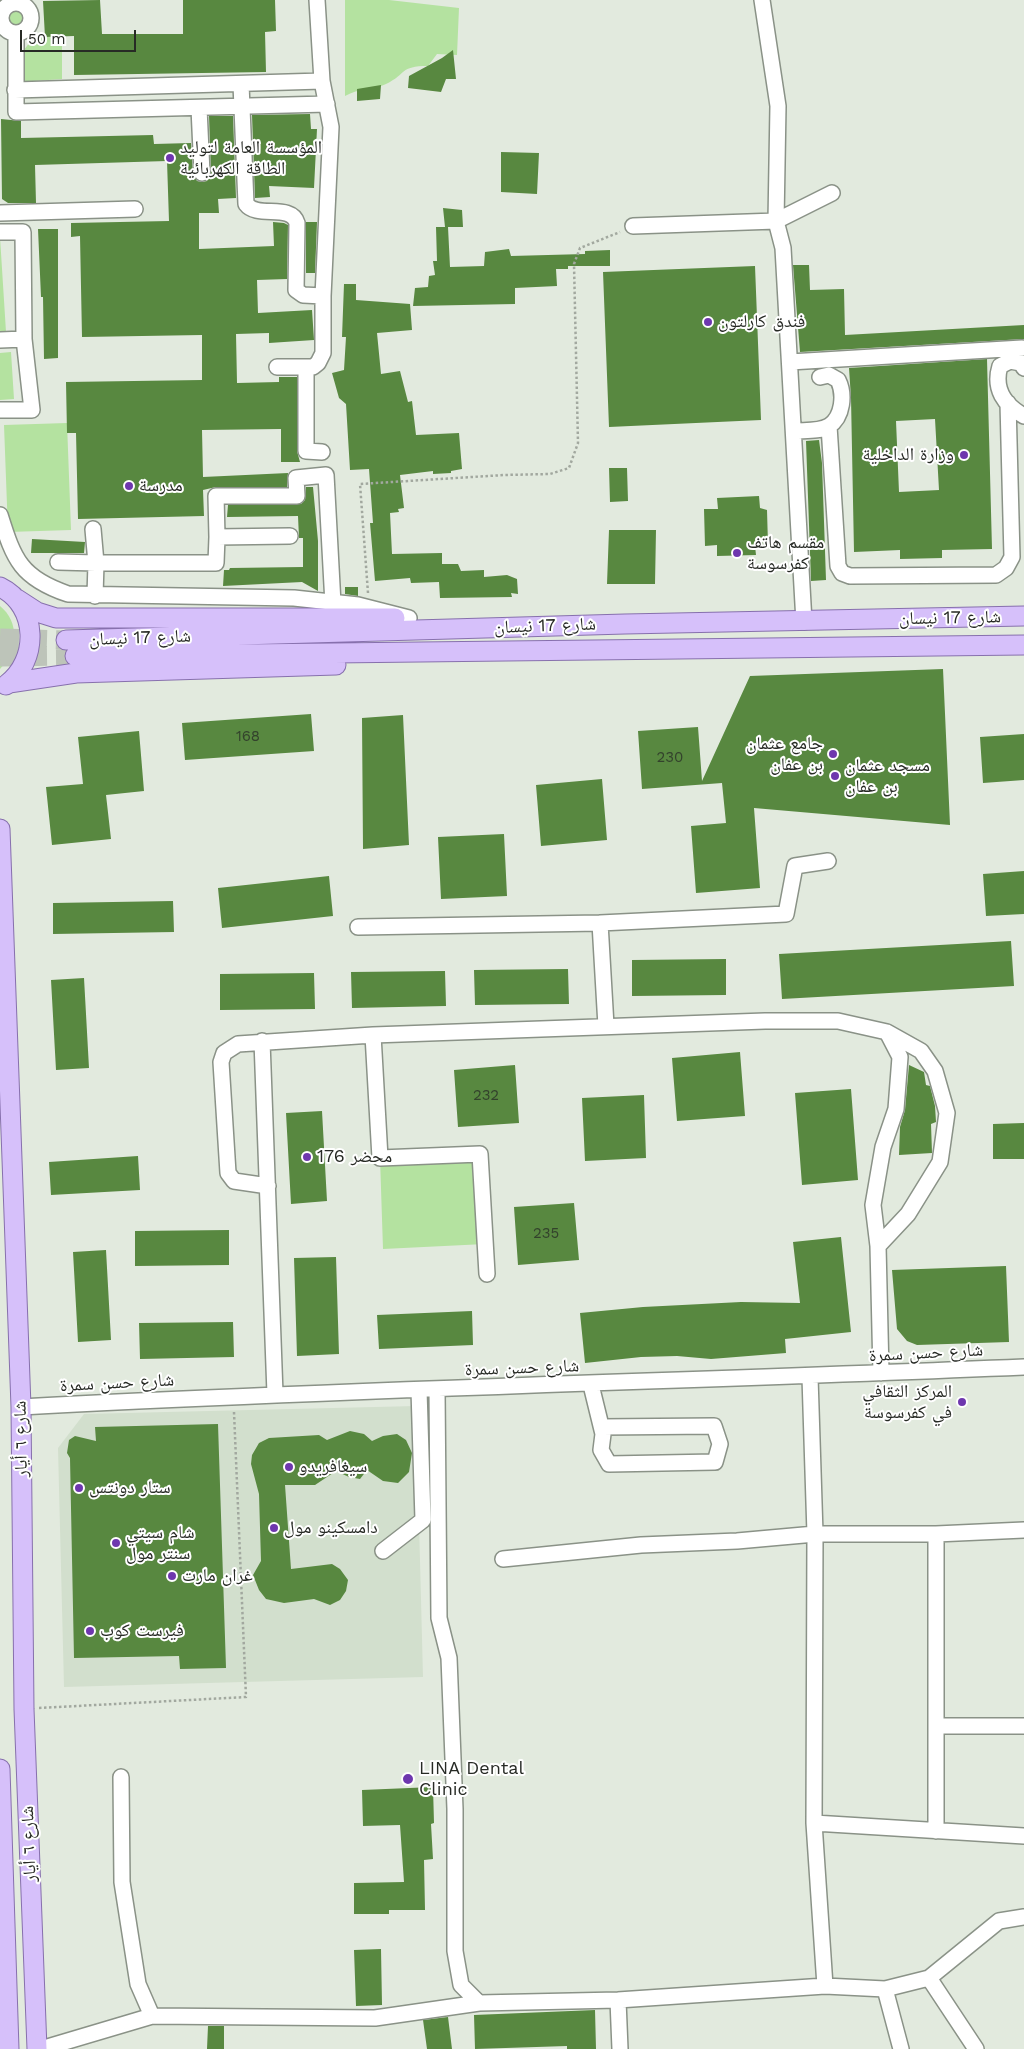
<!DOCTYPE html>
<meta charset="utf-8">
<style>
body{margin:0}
#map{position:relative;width:1024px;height:2049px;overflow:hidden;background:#e2eade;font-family:"Work Sans",sans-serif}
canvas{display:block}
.scale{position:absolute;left:20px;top:30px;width:116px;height:22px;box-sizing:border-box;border:2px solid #272a25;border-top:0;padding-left:6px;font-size:15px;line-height:18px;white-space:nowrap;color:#272a25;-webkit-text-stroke:4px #fff;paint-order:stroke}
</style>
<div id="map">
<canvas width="1024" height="2049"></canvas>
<div class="scale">50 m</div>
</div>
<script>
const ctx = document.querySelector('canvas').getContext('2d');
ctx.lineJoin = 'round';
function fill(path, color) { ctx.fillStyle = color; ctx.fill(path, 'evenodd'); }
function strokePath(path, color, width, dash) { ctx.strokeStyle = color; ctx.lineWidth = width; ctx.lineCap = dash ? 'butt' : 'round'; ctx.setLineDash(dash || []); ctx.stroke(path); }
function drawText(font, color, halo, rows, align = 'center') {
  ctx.font = font + ' "Work Sans","Noto Naskh Arabic",sans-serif'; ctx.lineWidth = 4; ctx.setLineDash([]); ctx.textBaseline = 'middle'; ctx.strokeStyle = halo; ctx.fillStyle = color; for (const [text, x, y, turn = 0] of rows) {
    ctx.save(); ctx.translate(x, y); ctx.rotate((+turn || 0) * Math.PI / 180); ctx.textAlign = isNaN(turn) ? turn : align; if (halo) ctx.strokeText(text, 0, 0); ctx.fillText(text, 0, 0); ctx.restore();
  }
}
const built = new Path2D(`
 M 416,1406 L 423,1677 L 64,1687 L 58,1448 L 84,1414 Z`);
const green = new Path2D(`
 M 345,0 L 389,0 L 459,8 L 457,55 L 437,54 L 428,66 C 399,66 407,74 386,84 C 373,90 359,88 345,96 Z
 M7 18a9 9 0 1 1 18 0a9 9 0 1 1-18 0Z
 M 62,36 L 62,79 L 21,82 L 23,51 L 34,37 Z
 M 0,237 L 6,332 L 0,332 Z
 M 11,352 L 14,399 L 0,400 L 0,353 Z
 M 67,423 L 71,530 L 8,532 L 4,425 Z
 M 0,606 C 20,622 18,651 0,669 Z
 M 480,1154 L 485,1244 L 383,1249 L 380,1158 Z`);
const building = new Path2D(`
 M 100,0 L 102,34 L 183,34 L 183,0 L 275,0 L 276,31 L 265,32 L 266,72 L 74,75 L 74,36 L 45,37 L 43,1 Z
 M 453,50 L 456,79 L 446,79 L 441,92 L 408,88 L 409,76 L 442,58 Z
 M 381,85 L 380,99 L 357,101 L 357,89 Z
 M 310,114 L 311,129 L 317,129 L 314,188 L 269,186 L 270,197 L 255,198 L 252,115 Z
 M 209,116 L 233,116 L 236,198 L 218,199 L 219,213 L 199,213 L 199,249 L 274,246 L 273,222 L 284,223 L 288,225 L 287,279 L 257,280 L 258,313 L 312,310 L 314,340 L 269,343 L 269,333 L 236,334 L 237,383 L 279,382 L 279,377 L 297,377 L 297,451 L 300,462 L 281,462 L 281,429 L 202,430 L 203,477 L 288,473 L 287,487 L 216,487 L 203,490 L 204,516 L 78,519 L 76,433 L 67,433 L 66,382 L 202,380 L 202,335 L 82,337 L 80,236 L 71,237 L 71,223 L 169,221 L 167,161 L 35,165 L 36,203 L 8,203 L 2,199 L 1,119 L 21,121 L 21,138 L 153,135 L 154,144 L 191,143 L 193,174 L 197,181 L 202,182 L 207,181 L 211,173 Z
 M 501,152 L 539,153 L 537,194 L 501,192 Z
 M 443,208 L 462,210 L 463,227 L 445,227 Z
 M 306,222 L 317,222 L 315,273 L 306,273 Z
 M 436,227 L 448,227 L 450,267 L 484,266 L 485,252 L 509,249 L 511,256 L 585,254 L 585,251 L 610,250 L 610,266 L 568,266 L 568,269 L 556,269 L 557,286 L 515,288 L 515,304 L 413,306 L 415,288 L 428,287 L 429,276 L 435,275 L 433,261 L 437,261 Z
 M 38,229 L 58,229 L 58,358 L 44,359 L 43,297 L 41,297 Z
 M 793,265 L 809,265 L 810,290 L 844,289 L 845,335 L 1024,325 L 1024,339 L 800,352 Z
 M 755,266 L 761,420 L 609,427 L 603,272 Z
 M 344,284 L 356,284 L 356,300 L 410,304 L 412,330 L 377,333 L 381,374 L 400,371 L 408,402 L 412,401 L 416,435 L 459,433 L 462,469 L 451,471 L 451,473 L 433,474 L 433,471 L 400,475 L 404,508 L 398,509 L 399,512 L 390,513 L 392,554 L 442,553 L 442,564 L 458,564 L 461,571 L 484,570 L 484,577 L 507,575 L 517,579 L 518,594 L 511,593 L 512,597 L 440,598 L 439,582 L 411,583 L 410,578 L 375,581 L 370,523 L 373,523 L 369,469 L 350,470 L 346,404 L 339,398 L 332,373 L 344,370 L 346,337 L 342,337 Z
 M 987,359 L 992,549 L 942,550 L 942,558 L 900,559 L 900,550 L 854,552 L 851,398 L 849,368 ZM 935,419 L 939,490 L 899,492 L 896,421 Z
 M 819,440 L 822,463 L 826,580 L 811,581 L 806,441 Z
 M 609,468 L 627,468 L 628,501 L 610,502 Z
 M 306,487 L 313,487 L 318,541 L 318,591 L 302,582 L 223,586 L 224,570 L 229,570 L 230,568 L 303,567 L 303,538 L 299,538 L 298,516 L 227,517 L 228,505 L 301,504 L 305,500 Z
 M 759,496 L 760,508 L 767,510 L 768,545 L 755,546 L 756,555 L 717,556 L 717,545 L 705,546 L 704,509 L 718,509 L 717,498 Z
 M 609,530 L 656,530 L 655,584 L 607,584 Z
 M 32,539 L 85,542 L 84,553 L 31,553 Z
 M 345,587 L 358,587 L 358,596 L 345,594 Z
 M 943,669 L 950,825 L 754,808 L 760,888 L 696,893 L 691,826 L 726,823 L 722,783 L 642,789 L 638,731 L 698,727 L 702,781 L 750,676 Z
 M 311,714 L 314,751 L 185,760 L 182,723 Z
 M 403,715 L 409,845 L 363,849 L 362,718 Z
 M 139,731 L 144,791 L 106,795 L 111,839 L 52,845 L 46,787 L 83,784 L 78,737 Z
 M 1024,734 L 1024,780 L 983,783 L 980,737 Z
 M 602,779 L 607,840 L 541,846 L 536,785 Z
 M 504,834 L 507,896 L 441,899 L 438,837 Z
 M 1024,871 L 1024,914 L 986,916 L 983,874 Z
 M 329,876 L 333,916 L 222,928 L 218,888 Z
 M 173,901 L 174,932 L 53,934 L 53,903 Z
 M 1011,941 L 1014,986 L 782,999 L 779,954 Z
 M 726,959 L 726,995 L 632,996 L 632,960 Z
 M 568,969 L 569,1004 L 475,1005 L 474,970 Z
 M 445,971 L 446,1006 L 352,1008 L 351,972 Z
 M 314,973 L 315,1009 L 220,1010 L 220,974 Z
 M 84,978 L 89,1068 L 56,1070 L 51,980 Z
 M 740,1052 L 745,1116 L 677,1121 L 672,1058 Z
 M 515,1065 L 519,1123 L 458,1127 L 454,1070 Z
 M 909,1065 L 924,1072 L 926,1085 L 930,1086 L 935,1106 L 936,1122 L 931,1124 L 932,1153 L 899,1155 L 900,1127 L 905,1110 Z
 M 851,1089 L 858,1180 L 802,1185 L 795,1093 Z
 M 644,1095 L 646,1158 L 585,1161 L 582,1098 Z
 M 322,1111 L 327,1201 L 291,1204 L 286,1113 Z
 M 1024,1123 L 1024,1159 L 993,1159 L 993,1124 Z
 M 138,1156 L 140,1190 L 51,1195 L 49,1162 Z
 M 574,1203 L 579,1260 L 518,1265 L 514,1207 Z
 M 229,1230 L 229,1265 L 135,1266 L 135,1231 Z
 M 841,1237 L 851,1332 L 785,1339 L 786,1353 L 711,1359 L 677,1356 L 641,1357 L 585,1363 L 580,1313 L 643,1307 L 741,1302 L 800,1303 L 793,1242 Z
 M 106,1250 L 111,1340 L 78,1342 L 73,1252 Z
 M 336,1257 L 339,1354 L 297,1356 L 294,1258 Z
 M 1006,1266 L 1009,1342 L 917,1345 L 907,1341 L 897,1329 L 892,1270 Z
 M 472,1311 L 473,1345 L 379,1349 L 377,1315 Z
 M 233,1322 L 234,1357 L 140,1359 L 139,1323 Z
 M 218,1424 L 226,1668 L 180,1669 L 179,1656 L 74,1658 L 70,1458 L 67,1453 L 69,1440 L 75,1436 L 96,1441 L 95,1427 Z
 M 350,1431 L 364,1434 L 372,1441 L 383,1436 L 397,1434 L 406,1440 L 412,1453 L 409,1472 L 398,1483 L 383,1481 L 367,1470 L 360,1479 L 349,1477 L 336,1471 L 315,1485 L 285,1485 L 291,1569 L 332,1564 L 340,1569 L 348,1580 L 346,1591 L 340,1600 L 330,1605 L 314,1599 L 284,1603 L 266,1599 L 259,1590 L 253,1575 L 261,1561 L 259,1494 L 251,1464 L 252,1455 L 259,1443 L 269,1438 L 319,1435 L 327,1440 Z
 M 433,1787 L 434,1823 L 431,1824 L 433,1859 L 424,1860 L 425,1910 L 389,1910 L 389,1914 L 354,1914 L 354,1883 L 404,1882 L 400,1825 L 363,1826 L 362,1790 Z
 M 381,1949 L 382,2005 L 356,2006 L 354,1950 Z
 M 595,2010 L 596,2049 L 567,2049 L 567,2046 L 475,2049 L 474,2015 Z
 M 448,2017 L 452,2049 L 427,2049 L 423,2020 Z
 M 208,2026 L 224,2026 L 224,2049 L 207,2049 Z`);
const majorTunnel = new Path2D(`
 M 0,638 L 66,640
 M 0,657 L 75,656`);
const path = new Path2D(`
 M 368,593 L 360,484 L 504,475 L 550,474 L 569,468 L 578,443 L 574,264 L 580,248 L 620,232
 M 39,1708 L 246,1697 L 234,1412`);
const minor = new Path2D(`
 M 762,0 L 778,106 L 776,221 L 832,193
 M1 18a15 15 0 1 1 30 0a15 15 0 1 1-30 0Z
 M 16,33 L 16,112 L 327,104
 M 241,84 L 246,204 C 257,219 291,203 297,223 L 296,290 L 303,295 L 323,296
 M 15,90 L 322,81
 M 199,108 L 202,173
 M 0,213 L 135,209
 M 633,226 L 776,221 L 783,248 L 804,622
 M 0,232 L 23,232 L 24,339 L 0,340
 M 790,362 L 1022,348
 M 277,367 L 313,367 L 318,363 L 323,353 L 323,296 L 331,127 L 322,81 L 317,0
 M 306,368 L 306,451 L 322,452
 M 1024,368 L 1021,363 L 1010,361 L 1000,366 C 993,389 1004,405 1024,416
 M 0,410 L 32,410 L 24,339
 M 829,426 L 838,566 L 842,573 L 850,576 L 996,575 L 1006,568 L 1012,557 L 1008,403
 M 794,431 C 804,430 819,432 829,426 C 843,417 845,394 838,380 L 829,375 L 820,377
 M 0,515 C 14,560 21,578 68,594 L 294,598 L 358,605 L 409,618
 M 217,537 L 216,496 L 297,496 L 296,478 L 326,475 L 333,604
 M 58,562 L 96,563 L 93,529
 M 95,596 L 96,563 L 216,563 L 217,537 L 290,536
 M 600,923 L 606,1026
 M 358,927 L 600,923 L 786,914 L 795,866 L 828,861
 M 373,1035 L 380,1158 L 480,1154 L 487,1274
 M 262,1041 L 275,1394
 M 268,1186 L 234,1181 L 228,1173 L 221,1062 L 224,1053 L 238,1044 L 373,1035 L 765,1021 L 838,1021 L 887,1032 L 921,1051 L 935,1071 L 947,1113 L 940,1162 L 908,1214 L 878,1246
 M 881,1373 L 878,1246 L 873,1205 L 883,1147 L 896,1109 L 900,1057 L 887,1032
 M 810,1377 L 815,1534 L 814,1823 L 825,1986
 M 591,1385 L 603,1434 L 601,1450 L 609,1464 L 715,1462 L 720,1444 L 714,1426 L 602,1427
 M 437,1390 L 439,1618 L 449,1658 L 455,1809 L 455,1951 L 461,1985 L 479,2003
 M 21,1407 C 355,1389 690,1381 1024,1367
 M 383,1551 L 423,1520 L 419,1390
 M 503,1559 L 641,1545 L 737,1541 L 815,1534 L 936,1534 L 1024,1530
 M 937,1726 L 1024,1726
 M 121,1777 L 122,1882 L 138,1984 L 152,2016
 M 814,1823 L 1024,1836
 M 936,1831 L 936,1534
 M 929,1978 L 976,2049
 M 885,1989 L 901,2049
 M 618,2000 L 620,2049
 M 41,2049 L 152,2016 L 375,2018 L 479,2003 L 618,2000 L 825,1986 L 885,1989 L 929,1978 L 999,1921 L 1024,1917`);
const major = new Path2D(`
 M 0,587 C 39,606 39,661 6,685
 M 17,599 L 37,612 L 56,618 L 395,618
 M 66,640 L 625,624 L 1024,616
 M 75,656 L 1024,645
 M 9,683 L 76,673 L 336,665
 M 0,829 L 21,1407 L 24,1709 L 37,2049
 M 0,1769 L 9,2049`);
const markers = [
 [170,158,5,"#6e37ae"],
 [708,322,5,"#6e37ae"],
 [964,455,5,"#6e37ae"],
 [129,486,5,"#6e37ae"],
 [737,553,5,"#6e37ae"],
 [833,754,5,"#6e37ae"],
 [835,776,5,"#6e37ae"],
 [307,1157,5,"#6e37ae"],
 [962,1402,5,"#6e37ae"],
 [289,1467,5,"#6e37ae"],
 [79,1488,5,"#6e37ae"],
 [274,1528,5,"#6e37ae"],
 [116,1543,5,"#6e37ae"],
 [172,1576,5,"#6e37ae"],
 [90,1631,5,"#6e37ae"],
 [408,1779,6,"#6e37ae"]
];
const numberNames = [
 ["168",248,737],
 ["230",670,758],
 ["232",486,1096],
 ["235",546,1234]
];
const poiNames = [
 ["المؤسسة العامة لتوليد",180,148],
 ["الطاقة الكهربائية",180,169],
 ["فندق كارلتون",718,322],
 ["وزارة الداخلية",954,455,"right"],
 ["مدرسة",139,486],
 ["مقسم هاتف",747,543],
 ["كفرسوسة",747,564],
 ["جامع عثمان",823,744,"right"],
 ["بن عفان",823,765,"right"],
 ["مسجد عثمان",845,766],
 ["بن عفان",845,787],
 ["محضر 176",317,1157],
 ["المركز الثقافي",952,1392,"right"],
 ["في كفرسوسة",952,1413,"right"],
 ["سيغافريدو",299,1467],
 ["ستار دونتس",89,1488],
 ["دامسكينو مول",284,1528],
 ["شام سيتي",126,1533],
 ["سنتر مول",126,1554],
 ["غران مارت",182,1576],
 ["فيرست كوب",100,1631],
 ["LINA Dental",419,1769],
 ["Clinic",419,1790]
];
const streetNames = [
 ["شارع 17 نيسان",950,618,-1],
 ["شارع 17 نيسان",545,626,-2],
 ["شارع 17 نيسان",140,638,-2],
 ["شارع حسن سمرة",926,1353,-3],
 ["شارع حسن سمرة",522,1368,-2],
 ["شارع حسن سمرة",117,1383,-3],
 ["شارع ٦ أيار",21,1439,-91],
 ["شارع ٦ أيار",29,1844,-92]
];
fill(built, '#d2dfcd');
fill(green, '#b4e2a0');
fill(building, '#588840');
strokePath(majorTunnel, '#bdc4b9', 19, [19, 9]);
strokePath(minor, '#8a9287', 18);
strokePath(major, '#8770ad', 21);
strokePath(path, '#a2a89f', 2.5, [2.5, 2.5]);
strokePath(minor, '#fff', 15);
strokePath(major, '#d6c0fa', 19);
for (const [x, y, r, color] of markers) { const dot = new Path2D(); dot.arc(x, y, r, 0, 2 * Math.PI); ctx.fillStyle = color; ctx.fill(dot); strokePath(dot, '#fff', 2); }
drawText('15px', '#33422c', null, numberNames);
drawText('18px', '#272a25', '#fff', poiNames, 'left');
drawText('18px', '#272a25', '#fff', streetNames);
</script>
